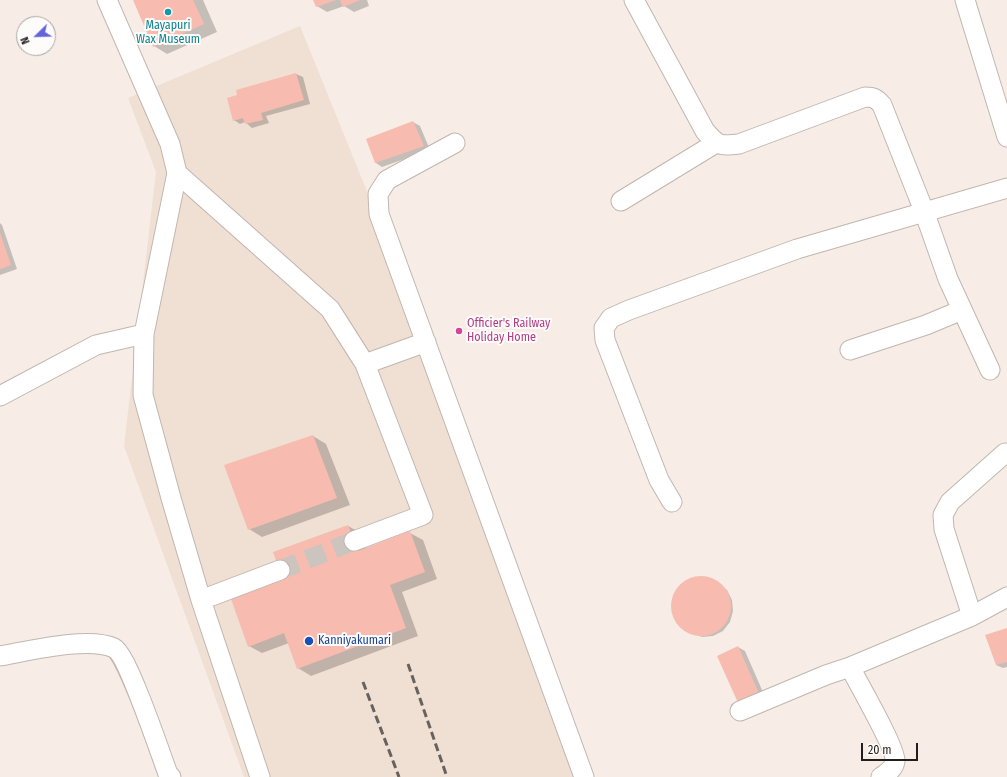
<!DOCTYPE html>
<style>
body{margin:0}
#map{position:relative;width:1007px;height:777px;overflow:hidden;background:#f7ede6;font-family:"Fira Sans Condensed",sans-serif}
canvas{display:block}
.north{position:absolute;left:16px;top:16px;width:40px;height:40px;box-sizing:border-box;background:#fefcfa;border:1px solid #a6a3a1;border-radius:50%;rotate:247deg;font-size:11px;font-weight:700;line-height:16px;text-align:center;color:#221e1c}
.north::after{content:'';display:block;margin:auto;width:14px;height:18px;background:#6563dc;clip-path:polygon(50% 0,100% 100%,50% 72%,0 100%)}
.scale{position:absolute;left:861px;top:743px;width:57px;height:18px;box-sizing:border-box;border:2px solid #221e1c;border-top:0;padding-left:5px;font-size:12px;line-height:14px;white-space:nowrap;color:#221e1c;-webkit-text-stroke:3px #fefcfa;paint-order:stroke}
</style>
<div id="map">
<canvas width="1007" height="777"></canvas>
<div class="north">N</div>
<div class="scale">20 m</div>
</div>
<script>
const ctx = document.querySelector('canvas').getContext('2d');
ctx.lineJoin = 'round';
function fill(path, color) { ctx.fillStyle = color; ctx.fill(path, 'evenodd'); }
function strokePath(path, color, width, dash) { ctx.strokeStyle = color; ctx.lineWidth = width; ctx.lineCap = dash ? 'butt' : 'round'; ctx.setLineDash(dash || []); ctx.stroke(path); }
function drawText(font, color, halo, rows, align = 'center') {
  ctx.font = font + ' "Fira Sans Condensed",sans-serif'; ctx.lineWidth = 4; ctx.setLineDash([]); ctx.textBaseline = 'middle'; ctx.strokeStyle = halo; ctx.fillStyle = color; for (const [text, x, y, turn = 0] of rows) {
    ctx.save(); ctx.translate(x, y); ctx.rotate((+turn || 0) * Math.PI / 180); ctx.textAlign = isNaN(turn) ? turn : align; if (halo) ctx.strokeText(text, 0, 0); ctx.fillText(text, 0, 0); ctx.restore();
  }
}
const built = new Path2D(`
 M 300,26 L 366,189 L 575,777 L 244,777 L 124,446 L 156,172 L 128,98 Z`);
const shadow = new Path2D(`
 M 134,0 L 203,0 L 217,32 L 167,54 L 154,46 Z
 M 314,0 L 367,0 L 369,6 L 354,12 L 344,6 L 327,12 L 317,6 Z
 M 296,74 L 303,77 L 310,104 L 266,116 L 269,123 L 252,128 L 245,122 L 240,124 L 234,120 L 238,96 L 237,91 Z
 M 413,122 L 420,126 L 430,150 L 382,167 L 376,163 L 367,140 Z
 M 0,223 L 2,225 L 17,269 L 0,275 Z
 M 313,436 L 326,444 L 350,505 L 262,537 L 249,529 Z
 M 348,526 L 361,533 L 367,549 L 410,533 L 423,540 L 437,579 L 402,592 L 418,636 L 311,676 L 298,668 L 289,643 L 262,653 L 249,646 L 284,580 Z
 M 704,577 L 715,580 L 727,590 L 732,600 L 733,611 L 730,622 L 723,631 L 713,636 L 702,637 L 691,633 L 679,624 L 673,614 L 672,603 L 676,592 L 683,583 L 693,578 Z
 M 1007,629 L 1007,667 L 1003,668 L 996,665 Z
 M 738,647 L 745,651 L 766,699 L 746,708 Z`);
const building = new Path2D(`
 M 133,0 L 193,0 L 204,24 L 153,47 Z
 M 313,0 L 336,0 L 316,7 Z
 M 340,0 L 360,0 L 343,7 Z
 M 296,73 L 304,100 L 261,113 L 263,120 L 245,124 L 243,118 L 233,121 L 227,98 L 237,95 L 236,90 Z
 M 413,121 L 424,146 L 375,163 L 366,139 Z
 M 0,233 L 11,265 L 0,269 Z
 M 313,435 L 337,498 L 248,530 L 224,465 Z
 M 348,525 L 358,551 L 410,531 L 425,572 L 390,585 L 406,628 L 297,669 L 284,633 L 248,647 L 231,599 L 283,580 L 273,552 Z
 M671 606a30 30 0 1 1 60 0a30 30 0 1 1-60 0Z
 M 1007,628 L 1007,662 L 996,665 L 985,635 Z
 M 738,646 L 760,696 L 739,705 L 717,656 Z`);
const minorTunnel = new Path2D(`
 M 280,570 L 354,541`);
const minor = new Path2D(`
 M 107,0 L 170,144 L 177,173 L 144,334 L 143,395 L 171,498 L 201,600 L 260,777
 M 634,0 L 705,131 C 718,146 719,146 739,144 L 865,97 C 873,97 876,98 882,105 L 924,211 L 948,279 L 990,370
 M 965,0 L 1007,137
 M 455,143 L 387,180 L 378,194 L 379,214 L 584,777
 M 177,173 L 330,309 L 365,364 L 423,515 L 354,541
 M 621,201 L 716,143
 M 850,350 L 926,325 L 962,310
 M 365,364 L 426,342
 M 0,396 L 96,345 L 144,334
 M 672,502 L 659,480 L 605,340 L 604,328 L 611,318 L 629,310 L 797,249 L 1007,188
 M 201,600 L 280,570
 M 972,616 L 944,529 L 943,515 L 950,502 L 1005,453
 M 0,656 C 29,651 89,636 114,648 C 127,654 161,755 168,774 L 171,777
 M 740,711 L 826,675 L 850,667
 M 881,777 C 887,773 894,769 895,761 C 896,748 858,683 850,667 L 972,616 L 1007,597`);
const rail = new Path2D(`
 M 408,664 L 447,777
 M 363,682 L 399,777`);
const markers = [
 [168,12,4,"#0f9aa8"],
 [459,331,4,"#d1479c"],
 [309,641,5,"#1a4fb4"]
];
const cultureNames = [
 ["Mayapuri",168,26],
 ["Wax Museum",168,40]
];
const hotelNames = [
 ["Officier's Railway",467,324],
 ["Holiday Home",467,338]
];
const transitNames = [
 ["Kanniyakumari",318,641]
];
fill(built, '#f0dfd3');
fill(shadow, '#0003');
fill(building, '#f7bcaf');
strokePath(minorTunnel, '#ccc4be', 19, [19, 10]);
strokePath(minor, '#c0b6af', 21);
strokePath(minor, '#fff', 19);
strokePath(rail, '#67625e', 3, [8, 4]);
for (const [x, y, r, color] of markers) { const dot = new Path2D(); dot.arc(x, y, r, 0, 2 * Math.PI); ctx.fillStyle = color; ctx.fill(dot); strokePath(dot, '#fefcfa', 1.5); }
drawText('12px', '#0d838f', '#fefcfa', cultureNames);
drawText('12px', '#b23c85', '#fefcfa', hotelNames, 'left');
drawText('12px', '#164399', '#fefcfa', transitNames, 'left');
</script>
